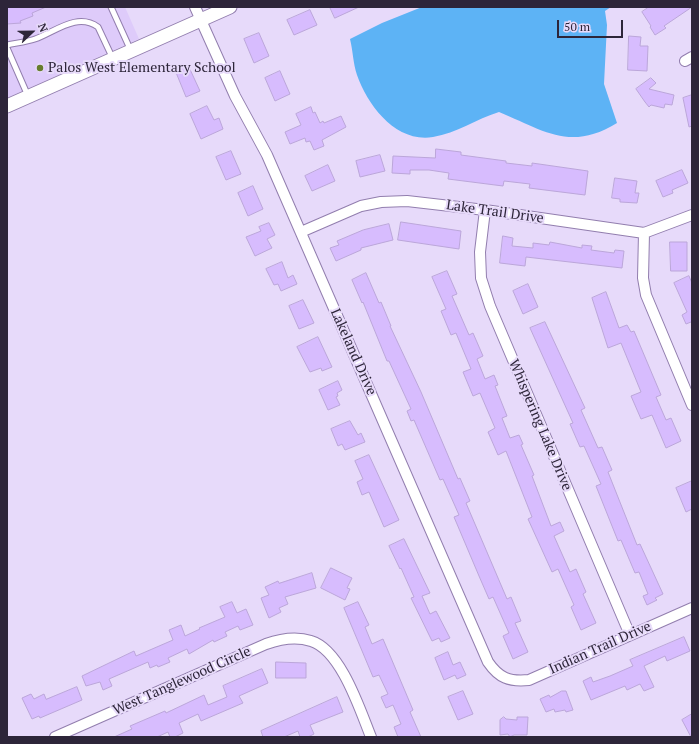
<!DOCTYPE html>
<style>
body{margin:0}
#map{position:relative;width:699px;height:744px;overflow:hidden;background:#e7dafa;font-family:"PT Serif",serif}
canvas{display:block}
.frame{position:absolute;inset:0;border:8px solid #2d2539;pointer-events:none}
.north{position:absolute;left:12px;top:12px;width:40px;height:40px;-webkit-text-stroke:3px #e7dafa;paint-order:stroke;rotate:68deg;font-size:11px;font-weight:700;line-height:16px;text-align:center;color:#2d2539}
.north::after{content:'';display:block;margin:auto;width:14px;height:18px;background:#2d2539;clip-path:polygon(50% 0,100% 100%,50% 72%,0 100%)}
.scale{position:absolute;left:557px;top:20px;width:66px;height:18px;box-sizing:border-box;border:2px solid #2d2539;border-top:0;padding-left:5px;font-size:12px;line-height:14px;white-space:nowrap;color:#2d2539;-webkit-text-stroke:3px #e7dafa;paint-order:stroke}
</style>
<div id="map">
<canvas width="699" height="744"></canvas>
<div class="frame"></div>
<div class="north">N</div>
<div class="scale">50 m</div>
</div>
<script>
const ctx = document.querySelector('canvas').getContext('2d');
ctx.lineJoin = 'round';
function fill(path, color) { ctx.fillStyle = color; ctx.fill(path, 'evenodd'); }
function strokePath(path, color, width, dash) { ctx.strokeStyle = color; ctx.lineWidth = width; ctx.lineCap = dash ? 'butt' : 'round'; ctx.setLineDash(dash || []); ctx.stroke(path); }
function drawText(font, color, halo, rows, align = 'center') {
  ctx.font = font + ' "PT Serif",serif'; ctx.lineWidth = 4; ctx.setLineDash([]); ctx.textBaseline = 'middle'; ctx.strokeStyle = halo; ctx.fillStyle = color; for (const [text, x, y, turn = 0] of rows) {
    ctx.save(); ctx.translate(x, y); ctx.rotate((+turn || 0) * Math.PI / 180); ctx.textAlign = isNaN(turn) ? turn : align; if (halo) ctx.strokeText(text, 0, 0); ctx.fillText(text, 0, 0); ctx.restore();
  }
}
const built = new Path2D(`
 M 7,7 L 125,7 L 139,39 L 7,98 Z`);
const water = new Path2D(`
 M 422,7 L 611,7 L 605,11 L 607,25 L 604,84 L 617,123 C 570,152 543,130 499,112 C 476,119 457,133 433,137 C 396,143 368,106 357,75 C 353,63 353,51 350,39 L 382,23 Z`);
const building = new Path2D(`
 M 7,7 L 46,7 L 32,13 L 33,16 L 20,21 L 21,23 L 7,24 Z
 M 330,7 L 359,7 L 335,18 Z
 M 649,7 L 692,7 L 664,26 L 666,28 L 655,35 L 650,27 L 651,26 L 642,12 Z
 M 310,10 L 317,25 L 294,35 L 287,20 Z
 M 259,33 L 269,56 L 254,63 L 244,39 Z
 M 629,36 L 641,37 L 640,46 L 648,46 L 647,71 L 628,70 Z
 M 188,65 L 200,91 L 186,97 L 175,70 Z
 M 280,71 L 290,94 L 275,101 L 265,78 Z
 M 651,78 L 656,83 L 649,89 L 674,95 L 672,105 L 665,104 L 664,108 L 651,105 L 649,107 L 645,102 L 636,89 Z
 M 692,95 L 692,126 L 689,127 L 683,98 Z
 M 207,106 L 214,120 L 219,118 L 223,129 L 201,139 L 190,114 Z
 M 311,107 L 313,113 L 315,112 L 320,123 L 323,121 L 324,123 L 341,116 L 346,127 L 322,140 L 324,146 L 314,150 L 310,141 L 306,142 L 305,138 L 290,144 L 285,132 L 301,125 L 296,114 Z
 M 436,149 L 461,152 L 461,155 L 506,161 L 506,163 L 532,166 L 532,163 L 588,171 L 585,195 L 529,188 L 530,184 L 504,181 L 503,186 L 448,179 L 449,173 L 429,170 L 410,170 L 410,174 L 392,173 L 393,156 L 435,158 Z
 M 231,151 L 241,174 L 226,180 L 216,157 Z
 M 380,155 L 385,171 L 360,177 L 356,161 Z
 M 328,165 L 335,181 L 312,191 L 305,176 Z
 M 682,170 L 688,183 L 672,190 L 673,193 L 663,197 L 656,181 Z
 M 615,178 L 637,181 L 635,193 L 639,193 L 637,203 L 620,202 L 620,199 L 612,198 Z
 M 253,186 L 263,209 L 248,216 L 238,193 Z
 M 401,222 L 461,231 L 459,249 L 398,240 Z
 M 269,223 L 275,235 L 267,239 L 272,248 L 255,256 L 246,237 L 261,231 L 259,227 Z
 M 389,224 L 393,240 L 361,248 L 361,250 L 336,261 L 330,248 L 339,245 L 337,241 L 363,230 Z
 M 503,236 L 513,238 L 512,246 L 533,248 L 533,243 L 549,245 L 550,242 L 582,248 L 582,245 L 592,246 L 591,250 L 614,253 L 615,250 L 624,251 L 622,268 L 526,257 L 525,266 L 500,263 Z
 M 670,242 L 687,242 L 687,271 L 671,271 Z
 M 282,262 L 288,278 L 293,275 L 297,284 L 281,291 L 278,284 L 274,285 L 266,269 Z
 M 447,271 L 457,294 L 452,296 L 469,335 L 473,333 L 483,356 L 477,359 L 485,379 L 494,375 L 498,385 L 495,386 L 507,416 L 502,418 L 510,438 L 519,435 L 523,444 L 521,445 L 534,475 L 532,476 L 551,526 L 560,522 L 564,531 L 554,536 L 570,572 L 576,569 L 586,592 L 583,594 L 596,623 L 581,630 L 571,607 L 574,605 L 558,569 L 552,572 L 528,519 L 532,517 L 506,451 L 498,455 L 488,432 L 495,428 L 480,393 L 473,396 L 463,372 L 471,369 L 456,333 L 451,335 L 441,311 L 446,309 L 432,277 Z
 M 366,273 L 379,303 L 381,302 L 391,326 L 390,326 L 421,392 L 458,479 L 460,478 L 470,501 L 466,503 L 507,599 L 511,597 L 521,621 L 515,623 L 528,652 L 513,659 L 503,636 L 509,633 L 493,597 L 489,599 L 479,576 L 454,517 L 459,515 L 443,479 L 440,480 L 414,420 L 411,421 L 407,411 L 411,409 L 389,361 L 387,361 L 363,302 L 362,303 L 352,280 Z
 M 689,276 L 692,283 L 692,323 L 691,322 L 686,324 L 682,315 L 687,312 L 674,283 Z
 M 528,284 L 538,307 L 523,314 L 513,291 Z
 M 606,292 L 619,328 L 627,325 L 631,332 L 634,331 L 661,395 L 656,397 L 666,420 L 671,418 L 681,441 L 666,448 L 652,415 L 641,419 L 631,396 L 641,392 L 621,343 L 608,348 L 592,298 Z
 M 303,300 L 314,323 L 299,329 L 289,306 Z
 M 545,322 L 585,408 L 581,410 L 598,448 L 602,447 L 612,470 L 608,472 L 637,545 L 640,544 L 663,594 L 655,598 L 657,600 L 647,605 L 643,596 L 648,594 L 639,572 L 635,573 L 621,540 L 618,541 L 596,486 L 601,484 L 584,446 L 580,447 L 570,424 L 573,423 L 530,328 Z
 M 318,337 L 332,367 L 322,371 L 321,368 L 310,372 L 297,347 Z
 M 338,381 L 342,390 L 337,393 L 338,396 L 336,397 L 340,405 L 328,410 L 319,390 Z
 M 350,421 L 358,435 L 361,433 L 365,442 L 345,450 L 342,444 L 338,446 L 331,429 Z
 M 369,455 L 399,520 L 384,527 L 369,492 L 362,495 L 357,482 L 363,479 L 355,461 Z
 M 692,481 L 692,509 L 686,512 L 676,488 Z
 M 404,539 L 430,593 L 422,596 L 430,614 L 436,611 L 450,638 L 441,642 L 439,638 L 432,641 L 411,598 L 414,597 L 401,568 L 400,569 L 389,546 Z
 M 331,568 L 352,578 L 347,588 L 350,589 L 345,600 L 321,588 Z
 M 312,573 L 316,588 L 285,597 L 288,604 L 279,608 L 281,612 L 269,618 L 261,598 L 269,595 L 265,587 L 278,581 L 279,583 Z
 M 232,602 L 237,613 L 246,609 L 253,625 L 240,630 L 238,626 L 225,632 L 227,636 L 214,642 L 213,640 L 189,654 L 187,649 L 168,658 L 170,662 L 158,667 L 157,665 L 150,668 L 148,662 L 109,679 L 112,686 L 103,690 L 100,682 L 86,686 L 82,676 L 134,651 L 136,656 L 173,640 L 169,630 L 181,625 L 185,636 L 200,629 L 199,628 L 225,617 L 220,607 Z
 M 358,602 L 369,625 L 365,627 L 372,644 L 383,639 L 413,710 L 410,712 L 421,737 L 398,737 L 394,727 L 401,724 L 393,705 L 386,708 L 381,697 L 388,694 L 379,675 L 373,677 L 344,608 Z
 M 684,637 L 690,651 L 667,661 L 665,656 L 644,666 L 654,687 L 644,691 L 640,684 L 627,690 L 625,686 L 591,700 L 583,681 L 591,677 L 593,682 L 610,676 L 633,666 L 630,660 Z
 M 448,652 L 453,665 L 460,662 L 466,675 L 457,679 L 455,675 L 444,680 L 435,658 Z
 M 276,662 L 306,663 L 306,678 L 276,678 Z
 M 262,669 L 268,683 L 239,696 L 243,703 L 201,721 L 198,714 L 179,723 L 183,733 L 175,737 L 170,737 L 168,732 L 157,737 L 114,737 L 132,729 L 130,726 L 165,711 L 166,713 L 204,695 L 208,705 L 227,697 L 223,686 Z
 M 77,687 L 82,700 L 40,718 L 39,716 L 32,719 L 22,698 L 31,694 L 34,699 L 44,694 L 46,699 Z
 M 463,691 L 473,714 L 458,720 L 448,697 Z
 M 562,691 L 566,691 L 573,710 L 566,712 L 565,710 L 555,712 L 554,709 L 546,712 L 540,699 L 549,695 L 550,697 Z
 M 337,697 L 343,712 L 310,725 L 314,734 L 308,737 L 300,737 L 298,731 L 284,737 L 263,737 L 261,731 Z
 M 692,714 L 692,737 L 691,737 L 682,720 Z
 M 504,717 L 506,719 L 517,720 L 517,717 L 528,717 L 527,735 L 514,735 L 510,737 L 508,734 L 500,735 L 500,720 Z`);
const service = new Path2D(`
 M 111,7 L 131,51
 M 7,45 C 16,43 26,42 35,39 C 55,32 77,12 98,27 L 113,59
 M 7,48 L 28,96`);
const minor = new Path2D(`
 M 195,7 L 235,96 L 267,155 L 488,662 C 499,678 509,682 529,680 L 692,608
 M 685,61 L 692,57
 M 485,210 L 480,252 L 481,278 L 490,306 L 630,635
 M 301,232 L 361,206 L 381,202 L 407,201 L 485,210 L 644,233 L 692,215
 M 644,233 L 643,278 L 646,295 L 692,405
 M 55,737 L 266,644 C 280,639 296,636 311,641 C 341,650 360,710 371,737`);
const tertiary = new Path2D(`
 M 7,106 L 230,7`);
const markers = [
 [40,68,4,"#667c2d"]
];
const poiNames = [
 ["Palos West Elementary School",48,68]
];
const streetNames = [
 ["Lake Trail Drive",495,212,8],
 ["Lakeland Drive",353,352,66],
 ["Whispering Lake Drive",540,425,67],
 ["Indian Trail Drive",600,648,-24],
 ["West Tanglewood Circle",182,681,-24]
];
fill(built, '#decbfa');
fill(water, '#5db3f5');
fill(building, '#d7bcfe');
strokePath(building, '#bba6d9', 1);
strokePath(service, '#927eae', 7);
strokePath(minor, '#927eae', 12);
strokePath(tertiary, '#927eae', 15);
strokePath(service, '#fff', 5);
strokePath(minor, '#fff', 10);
strokePath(tertiary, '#fff', 13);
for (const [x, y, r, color] of markers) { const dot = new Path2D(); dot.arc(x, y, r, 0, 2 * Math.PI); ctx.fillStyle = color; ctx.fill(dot); strokePath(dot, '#e7dafa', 1.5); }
drawText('14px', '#2d2539', '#e7dafa', poiNames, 'left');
drawText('14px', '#2d2539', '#e7dafa', streetNames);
</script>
